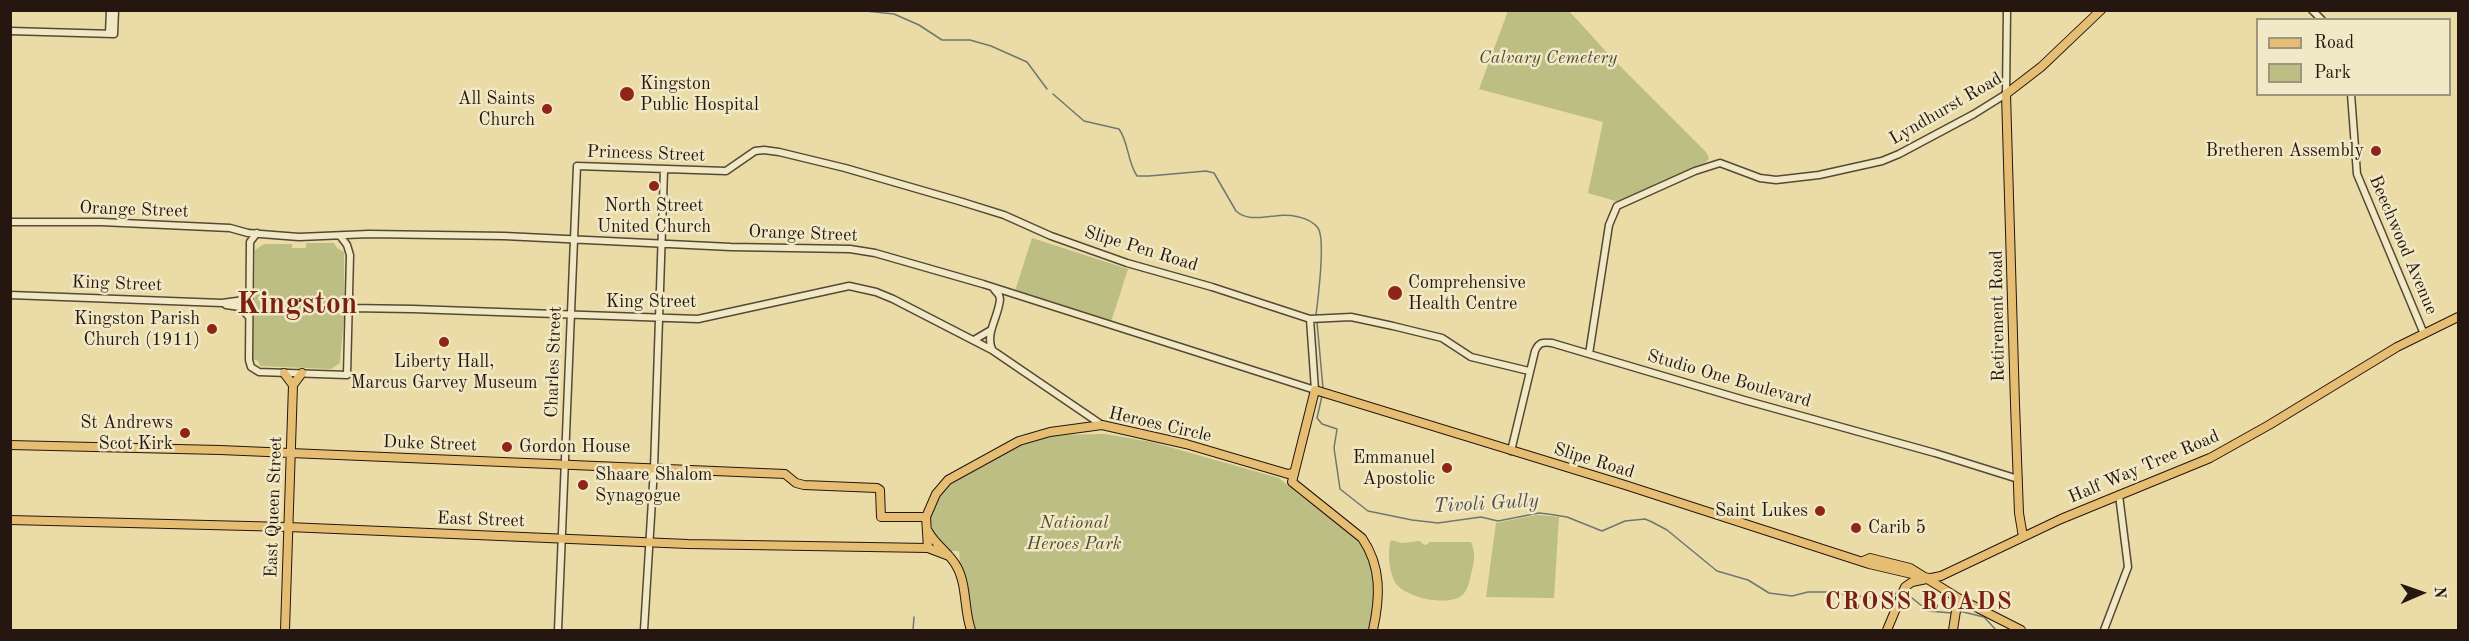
<!DOCTYPE html>
<style>
body{margin:0}
#map{position:relative;width:2469px;height:641px;overflow:hidden;background:#eadba7;font-family:"Old Standard TT",serif}
canvas{display:block}
.frame{position:absolute;inset:0;border:12px solid #25170f;pointer-events:none}
.legend{position:absolute;left:2256px;top:18px;width:195px;height:78px;box-sizing:border-box;background:#f1e8c6;border:2px solid #9f947d;margin:0;padding:8px 10px;list-style:none;font-size:18px;color:#25170f}
.legend li{display:flex;align-items:center;gap:12px;height:30px}
.legend b{width:30px;border:2px solid #9f947d}
.north{position:absolute;left:2391px;top:563px;width:60px;height:60px;-webkit-text-stroke:4px #f1e8c6;paint-order:stroke;rotate:88deg;font-size:16px;font-weight:700;line-height:24px;text-align:center;color:#25170f}
.north::after{content:'';display:block;margin:auto;width:21px;height:27px;background:#25170f;clip-path:polygon(50% 0,100% 100%,50% 72%,0 100%)}
</style>
<div id="map">
<canvas width="2469" height="641"></canvas>
<div class="frame"></div>
<ul class="legend">
<li><b style="height:8px;background:#e5be74"></b>Road</li>
<li><b style="height:16px;background:#bcbe84"></b>Park</li>
</ul>
<div class="north">N</div>
</div>
<script>
const ctx = document.querySelector('canvas').getContext('2d');
ctx.lineJoin = 'round';
function fill(path, color) { ctx.fillStyle = color; ctx.fill(path, 'evenodd'); }
function strokePath(path, color, width, dash) { ctx.strokeStyle = color; ctx.lineWidth = width; ctx.lineCap = dash ? 'butt' : 'round'; ctx.setLineDash(dash || []); ctx.stroke(path); }
function drawText(font, color, halo, rows, align = 'center') {
  ctx.font = font + ' "Old Standard TT",serif'; ctx.lineWidth = 5; ctx.setLineDash([]); ctx.textBaseline = 'middle'; ctx.strokeStyle = halo; ctx.fillStyle = color; for (const [text, x, y, turn = 0] of rows) {
    ctx.save(); ctx.translate(x, y); ctx.rotate((+turn || 0) * Math.PI / 180); ctx.textAlign = isNaN(turn) ? turn : align; if (halo) ctx.strokeText(text, 0, 0); ctx.fillText(text, 0, 0); ctx.restore();
  }
}
const green = new Path2D(`
 M 1508,11 L 1569,11 L 1612,58 L 1706,152 L 1709,158 L 1706,162 L 1619,202 L 1588,193 L 1603,122 L 1479,89 Z
 M 1032,238 L 1128,269 L 1111,322 L 1015,291 Z
 M 306,243 L 334,243 L 337,248 L 344,252 L 344,318 L 340,363 L 331,369 L 260,366 L 258,361 L 253,359 L 255,250 L 264,244 L 292,244 L 292,248 L 306,248 Z
 M 1105,434 L 1152,442 L 1279,478 L 1302,497 L 1360,540 C 1380,569 1375,593 1372,625 L 1369,630 L 973,630 L 965,609 L 959,551 L 948,551 L 933,534 L 930,516 L 937,496 L 953,480 L 1021,443 L 1054,435 Z
 M 1537,515 L 1559,517 L 1554,598 L 1486,597 L 1496,523 Z
 M 1391,540 L 1402,543 L 1420,541 L 1424,545 L 1428,544 L 1429,542 L 1471,542 C 1476,553 1474,564 1471,574 C 1470,580 1468,587 1465,592 C 1454,609 1408,598 1397,585 C 1389,575 1387,551 1391,540 Z`);
const stream = new Path2D(`
 M 856,10 L 894,14 L 919,25 L 942,40 L 970,40 L 991,46 L 1027,62 L 1047,89
 M 1053,94 L 1084,121 L 1119,129 C 1129,143 1127,161 1137,176 L 1149,176 L 1206,171 L 1214,173 L 1236,211 C 1247,221 1261,217 1275,216 C 1288,214 1309,216 1318,228 C 1326,240 1318,298 1316,315
 M 1317,322 L 1323,388
 M 1322,396 L 1317,418 L 1322,424 L 1337,429 L 1334,448 L 1340,489 L 1368,511 L 1412,520 L 1438,523 L 1481,517 L 1498,521 L 1539,513 L 1548,514 L 1567,517 L 1602,531 L 1625,521 L 1645,519 L 1652,522 L 1667,530 L 1717,571 L 1748,580 L 1769,593 L 1792,596 L 1808,592 L 1830,592 L 1872,598 L 1899,593
 M 1906,593 L 1928,611 L 1952,613
 M 1959,611 L 1984,617 L 1996,630
 M 913,630 L 914,617`);
const minor = new Path2D(`
 M 2312,10 L 2322,20
 M 10,31 L 114,34 L 115,10
 M 109,34 L 110,10
 M 2351,94 L 2357,174 L 2424,334
 M 10,222 L 101,222 L 230,228 L 248,233 L 299,237 L 369,234 L 504,236 L 731,247 L 850,249 L 875,253 L 983,284 L 1315,390 L 1310,319
 M 257,233 L 250,242 L 249,360 L 251,367 L 259,372 L 347,375 L 350,255 L 347,245 L 341,237
 M 10,295 L 222,303 L 244,300 L 250,294
 M 226,305 L 240,307 L 249,317
 M 349,308 L 413,309 L 698,319 L 849,286 L 876,292 L 893,299 L 992,350 L 1102,425
 M 974,340 L 991,330
 M 992,349 C 985,333 999,316 1000,299 L 999,295 L 994,289
 M 1589,354 L 1609,225 L 1617,206 L 1695,171 L 1720,163 L 1760,178 L 1776,180 L 1819,175 L 1882,161 L 1899,154 L 1974,114 L 2006,94 L 2007,10
 M 1511,451 L 1535,351 C 1539,342 1543,342 1552,343 L 1744,400 L 1935,453 L 2018,479
 M 558,630 L 577,166 L 726,171 L 755,151 L 764,150 L 779,152 L 845,168 L 959,201 L 1004,215 L 1051,236 L 1127,263 L 1212,287 L 1310,319 L 1351,317 L 1393,326 L 1442,338 L 1471,357 L 1529,371
 M 644,630 L 654,468 L 664,170
 M 2104,630 L 2128,567 L 2119,495`);
const major = new Path2D(`
 M 284,373 L 293,385
 M 10,445 L 220,450 L 785,474 L 796,483 L 804,485 L 877,488 L 880,490 L 881,517 L 926,517
 M 10,520 L 288,527 L 688,544 L 928,548 L 949,556
 M 928,531 C 935,545 950,553 957,567 C 967,585 964,611 971,630
 M 2023,537 L 2019,513 L 2015,404 L 2006,94 L 2041,67 L 2101,10
 M 928,548 L 926,517 L 936,494 L 948,480 L 1019,441 L 1050,432 L 1102,425 L 1186,444 L 1288,474 L 1293,473
 M 1863,561 L 1870,558 L 1910,568 L 1958,598 L 2021,630
 M 285,630 L 293,385 L 302,373
 M 1373,630 C 1380,598 1382,567 1362,538 L 1292,482 L 1315,390 L 1625,485 L 1869,564 L 1929,578
 M 1887,630 L 1905,587 L 1912,582 L 1941,576 L 2061,519 L 2210,458 L 2269,425 L 2397,347 L 2458,317
 M 1953,630 L 1958,598`);
const markers = [
 [627,94,8,"#8f2418"],
 [547,109,6,"#8f2418"],
 [2376,151,6,"#8f2418"],
 [654,186,6,"#8f2418"],
 [1395,293,8,"#8f2418"],
 [212,329,6,"#8f2418"],
 [444,342,6,"#8f2418"],
 [185,433,6,"#8f2418"],
 [507,447,6,"#8f2418"],
 [1447,468,6,"#8f2418"],
 [583,485,6,"#8f2418"],
 [1820,511,6,"#8f2418"],
 [1856,528,6,"#8f2418"]
];
const parkNames = [
 ["Calvary Cemetery",1548,58],
 ["National",1074,523],
 ["Heroes Park",1074,544]
];
const poiNames = [
 ["Kingston",640,84,"left"],
 ["Public Hospital",640,105,"left"],
 ["All Saints",535,99],
 ["Church",535,120],
 ["Bretheren Assembly",2364,151],
 ["North Street",654,206,"center"],
 ["United Church",654,227,"center"],
 ["Comprehensive",1408,283,"left"],
 ["Health Centre",1408,304,"left"],
 ["Kingston Parish",200,319],
 ["Church (1911)",200,340],
 ["Liberty Hall,",444,362,"center"],
 ["Marcus Garvey Museum",444,383,"center"],
 ["St Andrews",173,423],
 ["Scot Kirk",173,444],
 ["Gordon House",519,447,"left"],
 ["Emmanuel",1435,458],
 ["Apostolic",1435,479],
 ["Shaare Shalom",595,475,"left"],
 ["Synagogue",595,496,"left"],
 ["Saint Lukes",1808,511],
 ["Carib 5",1868,528,"left"]
];
const streetNames = [
 ["Lyndhurst Road",1946,109,-30],
 ["Princess Street",646,154,2],
 ["Orange Street",134,210,2],
 ["Orange Street",803,234,2],
 ["Beechwood Avenue",2403,245,67],
 ["Slipe Pen Road",1141,249,17],
 ["King Street",117,284,2],
 ["King Street",651,302],
 ["Retirement Road",1998,316,-91],
 ["Charles Street",554,362,-88],
 ["Studio One Boulevard",1729,379,16],
 ["Heroes Circle",1160,425,13],
 ["Duke Street",430,444,2],
 ["Slipe Road",1594,461,17],
 ["Half Way Tree Road",2144,467,-23],
 ["East Queen Street",274,507,-88],
 ["East Street",481,520,2]
];
const waterNames = [
 ["Tivoli Gully",1486,504,-3]
];
const districtNames = [
 ["CROSS ROADS",1919,603]
];
const townNames = [
 ["Kingston",297,305]
];
fill(green, '#bcbe84');
strokePath(stream, '#6e7872', 1.5);
strokePath(minor, '#564835', 9);
strokePath(major, '#25170f', 10);
strokePath(minor, '#f1e8c6', 6);
strokePath(major, '#e5be74', 8);
for (const [x, y, r, color] of markers) { const dot = new Path2D(); dot.arc(x, y, r, 0, 2 * Math.PI); ctx.fillStyle = color; ctx.fill(dot); strokePath(dot, '#f1e8c6', 2); }
drawText('italic 18px', '#524932', '#f1e8c6', parkNames);
drawText('18px', '#25170f', '#f1e8c6', poiNames, 'right');
drawText('18px', '#25170f', '#f1e8c6', streetNames);
drawText('italic 20px', '#4f4f49', '#f1e8c6', waterNames);
ctx.letterSpacing = '1.5px';
drawText('bold 24px', '#7a1f14', '#f1e8c6', districtNames);
ctx.letterSpacing = '0px';
drawText('bold 30px', '#7a1f14', '#f1e8c6', townNames);
</script>
